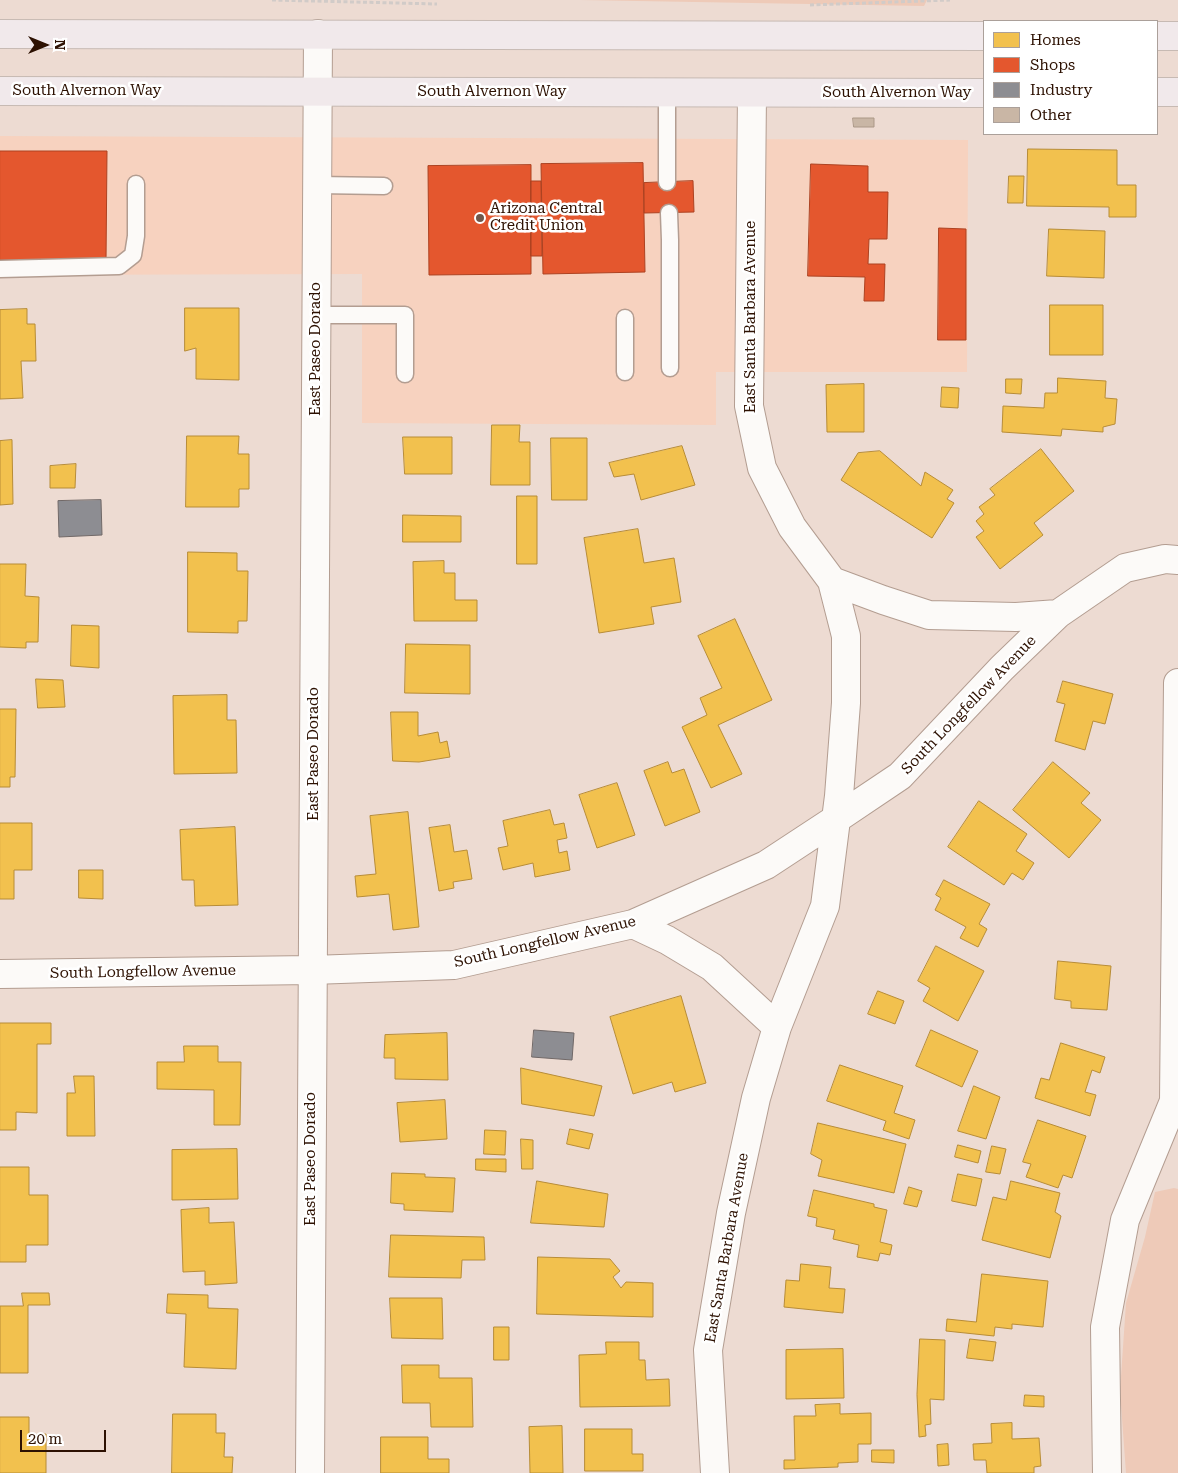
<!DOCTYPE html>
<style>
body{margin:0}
#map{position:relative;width:1178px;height:1473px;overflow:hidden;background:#eddbd2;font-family:"Roboto Serif",serif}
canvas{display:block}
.legend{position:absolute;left:983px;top:20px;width:175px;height:115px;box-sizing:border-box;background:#fff;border:1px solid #aba09a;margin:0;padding:6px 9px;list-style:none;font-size:15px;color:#2d1102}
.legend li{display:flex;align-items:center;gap:10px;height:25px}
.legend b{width:25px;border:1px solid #aba09a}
.north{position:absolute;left:20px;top:20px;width:50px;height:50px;-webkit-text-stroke:4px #fff;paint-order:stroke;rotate:90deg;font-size:14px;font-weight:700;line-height:20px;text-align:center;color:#2d1102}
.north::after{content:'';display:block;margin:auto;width:18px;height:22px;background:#2d1102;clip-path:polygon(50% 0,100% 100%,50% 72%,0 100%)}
.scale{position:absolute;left:20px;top:1430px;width:86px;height:22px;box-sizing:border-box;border:2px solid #2d1102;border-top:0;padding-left:6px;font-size:15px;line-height:18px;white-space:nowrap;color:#2d1102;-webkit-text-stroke:4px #fff;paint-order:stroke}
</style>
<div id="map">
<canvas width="1178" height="1473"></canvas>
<ul class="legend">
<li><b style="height:14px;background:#f2c14e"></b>Homes</li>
<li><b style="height:14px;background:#e4572e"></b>Shops</li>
<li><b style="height:14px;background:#8d8d92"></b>Industry</li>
<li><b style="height:14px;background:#c9b6a5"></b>Other</li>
</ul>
<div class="north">N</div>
<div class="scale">20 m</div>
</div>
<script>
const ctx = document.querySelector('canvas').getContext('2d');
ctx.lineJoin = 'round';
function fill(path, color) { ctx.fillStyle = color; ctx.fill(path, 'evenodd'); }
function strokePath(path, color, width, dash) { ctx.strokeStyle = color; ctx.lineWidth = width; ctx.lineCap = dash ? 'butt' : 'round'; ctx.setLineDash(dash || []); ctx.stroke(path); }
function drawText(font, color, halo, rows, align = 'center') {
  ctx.font = font + ' "Roboto Serif",serif'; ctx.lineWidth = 5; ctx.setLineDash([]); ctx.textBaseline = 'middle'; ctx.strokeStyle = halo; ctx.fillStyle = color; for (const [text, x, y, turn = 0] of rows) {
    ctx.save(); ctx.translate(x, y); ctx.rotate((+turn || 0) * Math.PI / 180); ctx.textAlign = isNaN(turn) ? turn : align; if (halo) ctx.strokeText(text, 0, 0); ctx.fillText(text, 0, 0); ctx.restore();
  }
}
const built = new Path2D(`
 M 0,136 L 968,140 L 967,372 L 716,372 L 716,425 L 362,423 L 362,274 L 0,275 Z`);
const green = new Path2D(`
 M 580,0 L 927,0 L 924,6 Z
 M 1174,1188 L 1178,1189 L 1178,1473 L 1126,1473 L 1120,1391 L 1126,1303 L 1145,1237 L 1155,1192 Z`);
const homes = new Path2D(`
 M 1028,149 L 1117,150 L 1117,185 L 1136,185 L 1136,217 L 1109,217 L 1109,207 L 1027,206 Z
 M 1009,176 L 1024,176 L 1023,203 L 1008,203 Z
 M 1049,229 L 1105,231 L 1104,278 L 1047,276 Z
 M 1050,305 L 1103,305 L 1103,355 L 1050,355 Z
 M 185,308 L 239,308 L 239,380 L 196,379 L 196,348 L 185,351 Z
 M 27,309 L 27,324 L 35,324 L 36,361 L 21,361 L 23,398 L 0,399 L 0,310 Z
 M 1058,378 L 1106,381 L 1105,398 L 1117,399 L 1115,424 L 1103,427 L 1103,432 L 1062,429 L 1061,436 L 1002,432 L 1003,406 L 1044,408 L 1045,393 L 1057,393 Z
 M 1006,379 L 1022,379 L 1021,394 L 1006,393 Z
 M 864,384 L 864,432 L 827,432 L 826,385 Z
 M 942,387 L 959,388 L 958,408 L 941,407 Z
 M 492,425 L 520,425 L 519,442 L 530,442 L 530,485 L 491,485 Z
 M 187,436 L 239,436 L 238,454 L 249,454 L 249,489 L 239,489 L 239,507 L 186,507 Z
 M 403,437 L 452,437 L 452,474 L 405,474 Z
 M 551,438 L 587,438 L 587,500 L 552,500 Z
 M 12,440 L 13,504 L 0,505 L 0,441 Z
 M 682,446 L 695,485 L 641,500 L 634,474 L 614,477 L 609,463 Z
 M 1041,449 L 1074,491 L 1034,523 L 1043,535 L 1000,569 L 976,537 L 984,531 L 976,521 L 984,514 L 979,507 L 995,495 L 990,489 Z
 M 880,451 L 921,486 L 925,472 L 953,490 L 947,499 L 954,503 L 932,538 L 841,480 L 858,453 Z
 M 76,464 L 75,488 L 50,488 L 50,466 Z
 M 517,496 L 537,496 L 537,564 L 517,564 Z
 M 403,515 L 461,516 L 461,542 L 403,542 Z
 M 638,529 L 644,563 L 674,558 L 681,602 L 651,607 L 654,624 L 599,633 L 584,538 Z
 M 188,552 L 237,553 L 237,571 L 248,571 L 247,621 L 238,621 L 238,633 L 188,632 Z
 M 444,561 L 444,573 L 455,573 L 455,600 L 477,600 L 477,621 L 414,621 L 413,562 Z
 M 0,564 L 26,564 L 25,596 L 39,597 L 38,642 L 26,642 L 26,648 L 0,647 Z
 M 735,619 L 772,700 L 718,725 L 742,774 L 711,788 L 682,727 L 707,715 L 700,698 L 722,688 L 698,636 Z
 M 72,625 L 99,626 L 99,668 L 71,666 Z
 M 406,644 L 470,645 L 470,694 L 405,693 Z
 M 36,679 L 63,680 L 65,707 L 38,708 Z
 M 1063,681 L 1113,694 L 1105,724 L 1093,721 L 1085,750 L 1055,741 L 1065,704 L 1057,702 Z
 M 227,695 L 227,720 L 236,720 L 237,773 L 174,774 L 173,696 Z
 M 0,709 L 16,709 L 15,777 L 10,777 L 10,787 L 0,787 Z
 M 391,712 L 418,712 L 418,736 L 438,732 L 440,743 L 447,741 L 450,757 L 419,762 L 393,761 Z
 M 668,762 L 672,773 L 684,769 L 700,812 L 665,826 L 644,771 Z
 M 1053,762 L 1090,793 L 1081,803 L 1101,820 L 1069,858 L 1013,810 Z
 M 617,783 L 635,835 L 597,848 L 579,795 Z
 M 979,801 L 1027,834 L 1016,851 L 1034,863 L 1023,880 L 1012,873 L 1004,885 L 948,847 Z
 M 550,810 L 554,825 L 564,823 L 567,838 L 557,840 L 559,853 L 567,851 L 570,870 L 535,877 L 533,863 L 503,870 L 498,848 L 508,846 L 503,821 Z
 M 408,812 L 419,927 L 393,930 L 389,894 L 357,897 L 355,876 L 376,874 L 370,816 Z
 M 0,823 L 32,823 L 32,870 L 14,870 L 14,899 L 0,899 Z
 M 450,825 L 454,852 L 467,850 L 472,879 L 453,882 L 454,888 L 439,891 L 429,828 Z
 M 235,827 L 238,905 L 195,906 L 194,880 L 182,880 L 180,830 Z
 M 79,870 L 103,870 L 103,899 L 79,898 Z
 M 944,880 L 990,904 L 979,924 L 987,929 L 978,947 L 960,938 L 966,927 L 935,910 L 941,898 L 936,895 Z
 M 936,946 L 984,971 L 958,1021 L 923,1001 L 930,988 L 918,981 Z
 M 1058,961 L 1111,966 L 1107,1010 L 1071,1008 L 1071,1001 L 1055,999 Z
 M 878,991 L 904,1001 L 895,1024 L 868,1014 Z
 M 681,996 L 706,1083 L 675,1092 L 672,1082 L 633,1094 L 610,1017 Z
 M 0,1023 L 51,1023 L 51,1044 L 37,1044 L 37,1113 L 16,1112 L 16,1130 L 0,1130 Z
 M 931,1030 L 978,1051 L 962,1087 L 916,1066 Z
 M 447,1033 L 448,1080 L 395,1079 L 395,1058 L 384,1058 L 385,1035 Z
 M 1061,1043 L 1105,1057 L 1100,1073 L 1092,1070 L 1085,1092 L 1096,1095 L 1090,1116 L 1035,1098 L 1041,1078 L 1049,1080 Z
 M 184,1046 L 218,1046 L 218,1062 L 241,1062 L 240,1125 L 214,1125 L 214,1090 L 157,1089 L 157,1062 L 184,1062 Z
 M 840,1065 L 903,1086 L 894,1113 L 915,1120 L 909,1139 L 883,1130 L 886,1121 L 827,1101 Z
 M 521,1068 L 602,1086 L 594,1116 L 522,1104 Z
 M 74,1076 L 94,1076 L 95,1136 L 67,1136 L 67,1093 L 75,1093 Z
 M 974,1086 L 1000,1097 L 986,1139 L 958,1131 Z
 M 445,1100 L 447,1139 L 400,1142 L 397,1103 Z
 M 1038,1120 L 1086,1136 L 1072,1178 L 1063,1175 L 1058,1188 L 1026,1177 L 1031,1164 L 1023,1162 Z
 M 818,1123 L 906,1144 L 894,1193 L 818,1176 L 822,1160 L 811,1154 Z
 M 570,1129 L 593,1134 L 589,1149 L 567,1144 Z
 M 485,1130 L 506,1131 L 505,1155 L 484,1154 Z
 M 521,1139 L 533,1140 L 533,1169 L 522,1169 Z
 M 958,1145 L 981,1151 L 978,1163 L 955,1157 Z
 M 992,1146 L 1006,1149 L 1000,1174 L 986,1172 Z
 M 237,1149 L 238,1199 L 172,1200 L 172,1150 Z
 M 476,1159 L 506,1159 L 506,1172 L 476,1170 Z
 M 0,1167 L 29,1167 L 29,1195 L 48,1195 L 48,1245 L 26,1245 L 26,1262 L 0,1262 Z
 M 392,1173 L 425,1174 L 425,1177 L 455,1178 L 453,1212 L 404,1210 L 404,1204 L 391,1203 Z
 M 958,1174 L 982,1179 L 976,1206 L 952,1201 Z
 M 537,1181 L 608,1194 L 604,1227 L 531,1223 Z
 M 1011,1181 L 1060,1193 L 1055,1212 L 1061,1216 L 1050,1258 L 982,1240 L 993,1197 L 1006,1200 Z
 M 909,1187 L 922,1191 L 917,1207 L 904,1204 Z
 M 814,1190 L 874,1204 L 874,1207 L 887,1210 L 880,1242 L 892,1245 L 890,1255 L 880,1253 L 878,1261 L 857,1257 L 859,1245 L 833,1239 L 835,1230 L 816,1226 L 817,1218 L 808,1216 Z
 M 209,1208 L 209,1223 L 234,1222 L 237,1283 L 205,1285 L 205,1271 L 183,1272 L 181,1210 Z
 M 391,1235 L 484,1237 L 485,1260 L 462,1260 L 461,1278 L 389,1277 Z
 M 538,1257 L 610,1259 L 620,1271 L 613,1277 L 621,1288 L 626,1282 L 653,1283 L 653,1317 L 537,1314 Z
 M 801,1264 L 831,1267 L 829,1288 L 845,1289 L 843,1313 L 784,1307 L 786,1280 L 799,1281 Z
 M 982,1274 L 1048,1281 L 1043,1327 L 1012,1324 L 1012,1329 L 995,1327 L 994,1336 L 946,1331 L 947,1319 L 976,1322 Z
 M 22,1293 L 49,1293 L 50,1305 L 28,1305 L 28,1373 L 0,1373 L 0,1306 L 23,1306 Z
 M 168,1294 L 208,1295 L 208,1308 L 238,1309 L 236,1369 L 184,1367 L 186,1314 L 167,1313 Z
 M 390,1298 L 442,1298 L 443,1339 L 392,1338 Z
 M 494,1327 L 509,1327 L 509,1360 L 494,1360 Z
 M 920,1339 L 945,1340 L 944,1400 L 930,1399 L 931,1424 L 925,1425 L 926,1436 L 919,1437 L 917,1395 Z
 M 970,1339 L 996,1342 L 993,1361 L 967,1358 Z
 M 606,1342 L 639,1342 L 639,1360 L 645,1360 L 646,1380 L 669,1379 L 670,1406 L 580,1407 L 579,1355 L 606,1354 Z
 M 843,1349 L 844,1398 L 786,1399 L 786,1350 Z
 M 402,1365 L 439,1365 L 439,1378 L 472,1378 L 473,1427 L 431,1427 L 430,1403 L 403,1403 Z
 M 1025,1395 L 1044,1396 L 1044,1407 L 1024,1406 Z
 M 840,1404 L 840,1414 L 871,1413 L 871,1444 L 858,1444 L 858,1462 L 838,1463 L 838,1467 L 784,1469 L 784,1460 L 795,1460 L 794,1416 L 816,1416 L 815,1405 Z
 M 173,1414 L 216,1414 L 216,1433 L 225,1433 L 224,1457 L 233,1457 L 232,1473 L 172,1473 Z
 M 0,1417 L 29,1417 L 29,1435 L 46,1434 L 46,1473 L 0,1473 Z
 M 1012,1423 L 1012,1439 L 1039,1438 L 1041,1466 L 1034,1467 L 1034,1473 L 987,1473 L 986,1460 L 974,1460 L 973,1444 L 992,1443 L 991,1424 Z
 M 562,1426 L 563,1473 L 530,1473 L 529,1427 Z
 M 585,1429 L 632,1429 L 632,1454 L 643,1454 L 643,1471 L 585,1471 Z
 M 381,1437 L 428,1437 L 428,1459 L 449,1459 L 449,1473 L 381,1473 Z
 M 948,1444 L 949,1465 L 938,1466 L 937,1445 Z
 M 872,1450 L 894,1450 L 894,1463 L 872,1462 Z`);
const shops = new Path2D(`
 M 0,151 L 107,151 L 106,261 L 0,260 Z
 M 643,163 L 645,272 L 543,274 L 541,164 Z
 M 811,164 L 868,166 L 868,192 L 888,192 L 887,239 L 869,239 L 868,264 L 885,264 L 884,301 L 864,301 L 865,277 L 808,276 Z
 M 531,165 L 531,274 L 429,275 L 428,166 Z
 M 531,181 L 541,181 L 542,256 L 531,256 Z
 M 693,181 L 694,212 L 644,213 L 644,183 Z
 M 939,228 L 966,229 L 966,340 L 938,340 Z`);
const industry = new Path2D(`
 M 101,500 L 102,535 L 59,537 L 58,501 Z
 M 534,1030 L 574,1033 L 572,1060 L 532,1057 Z`);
const building = new Path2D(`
 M 853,118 L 874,118 L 874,127 L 854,127 Z`);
const path = new Path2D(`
 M 272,0 L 437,4
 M 810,5 L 950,0`);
const service = new Path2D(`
 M 667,93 L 667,182
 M 317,185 L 384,186
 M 669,213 L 670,240 L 670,368
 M 0,269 L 119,266 L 133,255 L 136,236 L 136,184
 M 316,315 L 405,315 L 405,374
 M 625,318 L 625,372`);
const minor = new Path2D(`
 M 832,581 L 883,600 L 929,615 L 1016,617 L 1058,614
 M 1178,683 L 1174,1101 L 1178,1113
 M 633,924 L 667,940 L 712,967 L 777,1027
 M 0,974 L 312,970 L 454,965 L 633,924 L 766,865 L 836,819 L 900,776 L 1002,668 L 1058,614 L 1125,568 L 1165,559 L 1178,560
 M 310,1473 L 318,34
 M 715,1473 L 708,1350 L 731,1213 L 756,1098 L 777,1027 L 825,906 L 839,796 L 846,703 L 846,636 L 832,581 L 792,527 L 762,468 L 749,406 L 752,93
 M 1107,1473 L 1105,1327 L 1125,1220 L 1174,1101`);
const primary = new Path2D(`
 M 0,34 L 984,36
 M 1157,36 L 1178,36
 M 0,91 L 984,93
 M 1157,92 L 1178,92`);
const markers = [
 [480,218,5,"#70584b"]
];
const streetNames = [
 ["South Alvernon Way",87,91],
 ["South Alvernon Way",492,92],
 ["South Alvernon Way",897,93],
 ["East Santa Barbara Avenue",751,317,-90],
 ["East Paseo Dorado",316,349,-90],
 ["South Longfellow Avenue",969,705,-46],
 ["East Paseo Dorado",314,754,-90],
 ["South Longfellow Avenue",545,942,-13],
 ["South Longfellow Avenue",143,972,-1],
 ["East Paseo Dorado",311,1159,-90],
 ["East Santa Barbara Avenue",727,1248,-80]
];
const poiNames = [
 ["Arizona Central",490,209],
 ["Credit Union",490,226]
];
fill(built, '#f7d2bf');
fill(green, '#eecab8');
fill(homes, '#f2c14e');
strokePath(homes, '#b78c37', 1);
fill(shops, '#e4572e');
strokePath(shops, '#ad4221', 1);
fill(industry, '#8d8d92');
strokePath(industry, '#706867', 1);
fill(building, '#c9b6a5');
strokePath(building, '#ab9887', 1);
strokePath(service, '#b39d91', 19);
strokePath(minor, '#b39d91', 30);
strokePath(primary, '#c7bab3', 30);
strokePath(path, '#d1cbc8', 3, [4, 2.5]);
strokePath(service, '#fcfaf8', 16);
strokePath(minor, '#fcfaf8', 28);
strokePath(primary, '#f1e9eb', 28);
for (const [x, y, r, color] of markers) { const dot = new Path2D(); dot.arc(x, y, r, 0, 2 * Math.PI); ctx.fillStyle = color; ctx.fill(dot); strokePath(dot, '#fff', 2); }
drawText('15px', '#2d1102', '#fff', streetNames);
drawText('15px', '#2d1102', '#fff', poiNames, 'left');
</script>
